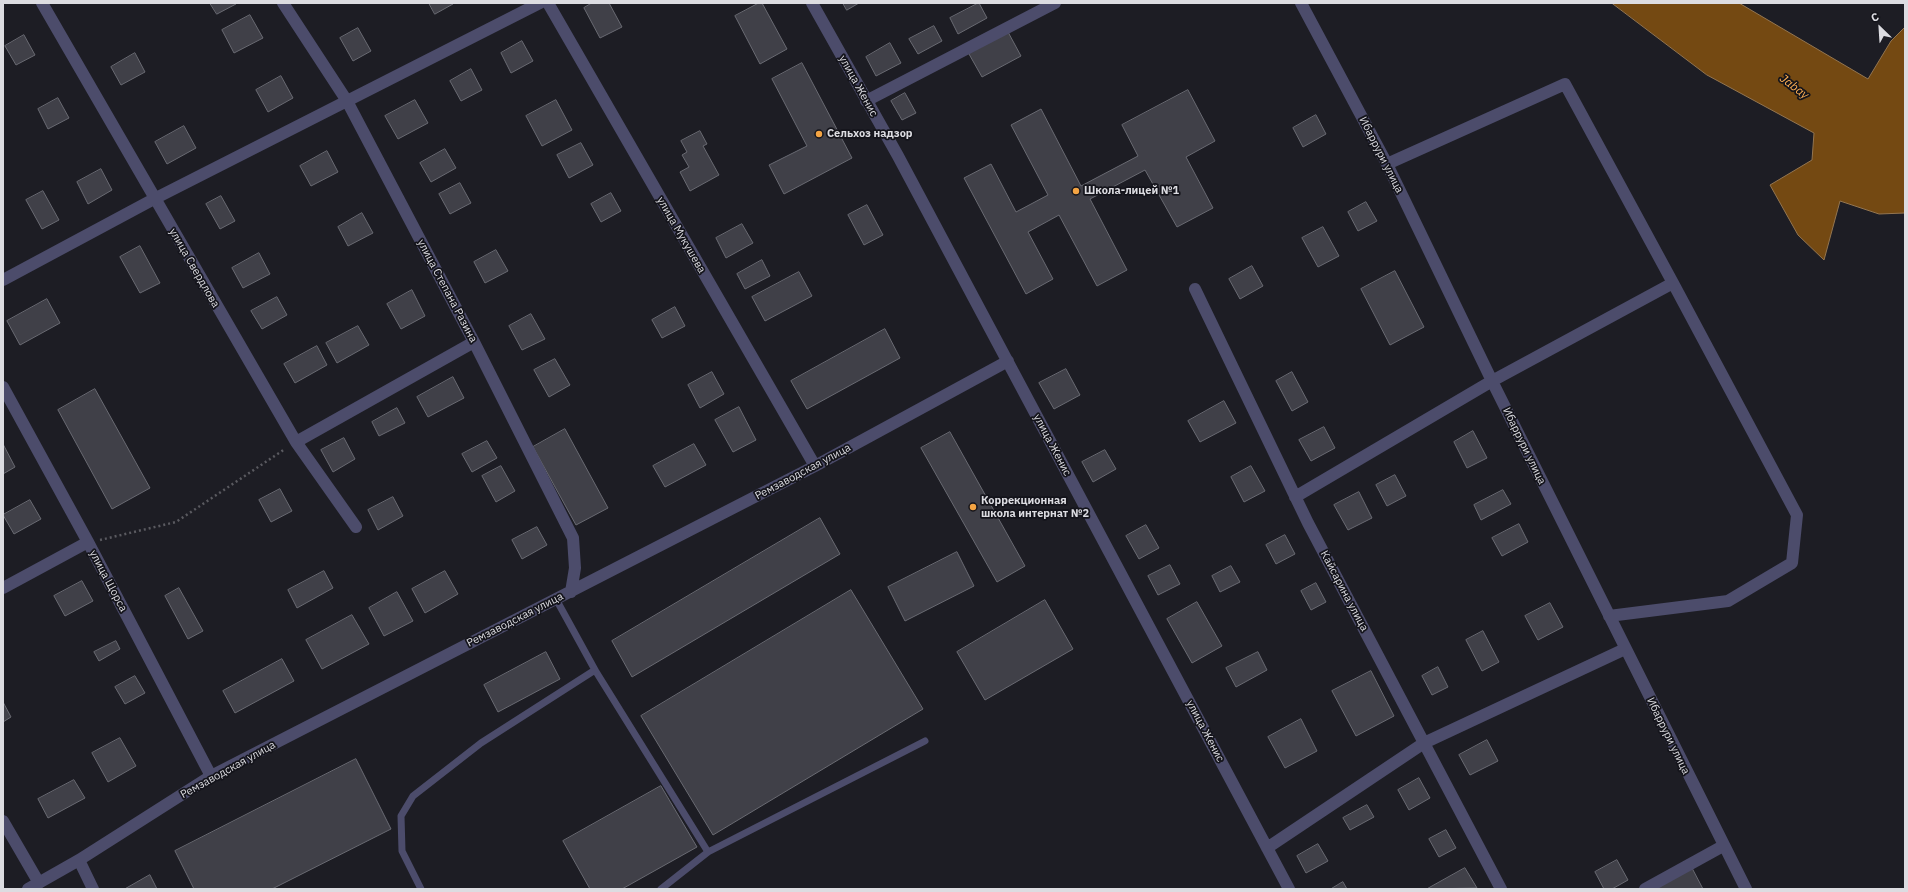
<!DOCTYPE html>
<meta charset="utf-8">
<style>
body{margin:0}
#map{position:relative;width:1908px;height:892px;overflow:hidden;background:#1d1d24;font-family:"IBM Plex Sans",sans-serif}
canvas{display:block}
.frame{position:absolute;inset:0;border:4px solid #dcdce1;pointer-events:none}
.north{position:absolute;left:1860px;top:8px;width:40px;height:40px;-webkit-text-stroke:3px #14141b;paint-order:stroke;rotate:335deg;font-size:11px;font-weight:700;line-height:16px;text-align:center;color:#dcdce1}
.north::after{content:'';display:block;margin:auto;width:14px;height:18px;background:#dcdce1;clip-path:polygon(50% 0,100% 100%,50% 72%,0 100%)}
</style>
<div id="map">
<canvas width="1908" height="892"></canvas>
<div class="frame"></div>
<div class="north">С</div>
</div>
<script>
const ctx = document.querySelector('canvas').getContext('2d');
ctx.lineJoin = 'round';
function fill(path, color) { ctx.fillStyle = color; ctx.fill(path, 'evenodd'); }
function strokePath(path, color, width, dash) { ctx.strokeStyle = color; ctx.lineWidth = width; ctx.lineCap = dash ? 'butt' : 'round'; ctx.setLineDash(dash || []); ctx.stroke(path); }
function drawText(font, color, halo, rows, align = 'center') {
  ctx.font = font + ' "IBM Plex Sans",sans-serif'; ctx.lineWidth = 3.5; ctx.setLineDash([]); ctx.textBaseline = 'middle'; ctx.strokeStyle = halo; ctx.fillStyle = color; for (const [text, x, y, turn = 0] of rows) {
    ctx.save(); ctx.translate(x, y); ctx.rotate((+turn || 0) * Math.PI / 180); ctx.textAlign = isNaN(turn) ? turn : align; if (halo) ctx.strokeText(text, 0, 0); ctx.fillText(text, 0, 0); ctx.restore();
  }
}
const water = new Path2D(`
 M 1612,3 L 1739,3 L 1868,79 L 1891,41 L 1905,27 L 1905,213 L 1879,214 L 1840,201 L 1824,260 L 1798,235 L 1770,185 L 1812,160 L 1814,133 L 1707,75 Z`);
const building = new Path2D(`
 M 210,3 L 236,3 L 236,4 L 217,14 Z
 M 429,3 L 452,3 L 453,4 L 435,14 Z
 M 592,3 L 609,3 L 622,27 L 600,38 L 584,8 Z
 M 759,3 L 762,3 L 787,49 L 760,64 L 735,16 Z
 M 843,3 L 859,3 L 847,10 Z
 M 979,3 L 987,18 L 958,34 L 950,18 Z
 M 250,15 L 263,38 L 234,53 L 222,30 Z
 M 934,26 L 942,41 L 918,54 L 909,39 Z
 M 358,28 L 371,51 L 353,61 L 340,38 Z
 M 1008,32 L 1021,56 L 982,77 L 969,54 Z
 M 24,35 L 35,55 L 16,65 L 5,46 Z
 M 522,41 L 533,61 L 511,73 L 501,53 Z
 M 890,43 L 901,63 L 876,76 L 866,57 Z
 M 135,53 L 145,72 L 121,85 L 111,67 Z
 M 802,63 L 852,158 L 784,194 L 769,165 L 807,146 L 772,79 Z
 M 471,69 L 482,90 L 461,101 L 450,81 Z
 M 281,76 L 293,98 L 268,112 L 256,90 Z
 M 1188,90 L 1215,141 L 1186,157 L 1213,208 L 1177,227 L 1145,170 L 1090,199 L 1127,270 L 1097,286 L 1059,215 L 1028,232 L 1053,279 L 1026,294 L 964,178 L 991,164 L 1016,212 L 1048,195 L 1011,125 L 1041,109 L 1081,186 L 1138,156 L 1122,125 Z
 M 905,93 L 916,113 L 902,120 L 891,101 Z
 M 58,98 L 69,118 L 48,129 L 38,109 Z
 M 415,100 L 428,123 L 398,139 L 385,116 Z
 M 556,100 L 572,130 L 542,146 L 526,116 Z
 M 1316,115 L 1326,134 L 1303,147 L 1293,128 Z
 M 184,126 L 196,148 L 167,164 L 155,142 Z
 M 700,131 L 707,144 L 703,146 L 719,175 L 690,191 L 680,172 L 689,167 L 682,155 L 687,152 L 681,141 Z
 M 581,143 L 593,165 L 569,178 L 557,155 Z
 M 445,149 L 456,168 L 431,182 L 420,163 Z
 M 327,151 L 338,172 L 311,186 L 300,166 Z
 M 101,169 L 112,190 L 88,204 L 77,182 Z
 M 460,183 L 471,203 L 450,214 L 439,194 Z
 M 43,191 L 59,220 L 42,229 L 26,200 Z
 M 611,193 L 621,211 L 601,222 L 591,204 Z
 M 221,196 L 235,221 L 220,229 L 206,204 Z
 M 1366,202 L 1377,221 L 1358,231 L 1348,212 Z
 M 867,205 L 883,235 L 864,245 L 848,215 Z
 M 362,213 L 373,233 L 348,246 L 338,227 Z
 M 742,224 L 753,243 L 726,258 L 716,238 Z
 M 1323,227 L 1339,256 L 1318,267 L 1302,238 Z
 M 140,246 L 160,283 L 140,293 L 120,257 Z
 M 496,250 L 508,271 L 485,283 L 474,262 Z
 M 259,253 L 270,274 L 243,288 L 232,268 Z
 M 762,260 L 770,276 L 745,289 L 737,274 Z
 M 1252,266 L 1263,286 L 1240,299 L 1229,279 Z
 M 1395,271 L 1424,327 L 1390,345 L 1361,289 Z
 M 799,272 L 812,296 L 765,321 L 752,297 Z
 M 412,290 L 425,316 L 401,329 L 387,304 Z
 M 277,297 L 287,315 L 262,329 L 251,311 Z
 M 47,299 L 60,323 L 20,345 L 7,321 Z
 M 675,307 L 685,326 L 662,338 L 652,320 Z
 M 531,314 L 545,339 L 522,350 L 509,326 Z
 M 358,326 L 369,345 L 337,363 L 326,343 Z
 M 885,329 L 900,358 L 807,409 L 791,381 Z
 M 317,346 L 327,365 L 295,383 L 284,364 Z
 M 555,359 L 570,385 L 549,397 L 534,370 Z
 M 1066,369 L 1080,395 L 1054,409 L 1039,383 Z
 M 712,372 L 724,394 L 700,408 L 688,385 Z
 M 1292,372 L 1308,402 L 1292,411 L 1276,381 Z
 M 453,377 L 464,398 L 428,417 L 417,397 Z
 M 95,389 L 150,488 L 112,509 L 58,410 Z
 M 1224,401 L 1236,423 L 1200,442 L 1188,421 Z
 M 739,407 L 756,440 L 733,452 L 715,420 Z
 M 397,408 L 405,423 L 379,436 L 372,422 Z
 M 1324,427 L 1335,448 L 1311,461 L 1299,440 Z
 M 565,429 L 608,508 L 576,525 L 533,447 Z
 M 1473,431 L 1487,458 L 1467,468 L 1454,442 Z
 M 950,432 L 1025,566 L 997,582 L 921,448 Z
 M 344,438 L 355,459 L 333,472 L 321,450 Z
 M 487,441 L 497,458 L 472,472 L 462,454 Z
 M 3,444 L 15,467 L 3,474 Z
 M 694,444 L 706,465 L 665,487 L 653,466 Z
 M 1105,450 L 1116,469 L 1093,482 L 1082,462 Z
 M 501,466 L 515,491 L 496,502 L 482,476 Z
 M 1251,466 L 1265,491 L 1244,502 L 1231,477 Z
 M 1395,475 L 1406,496 L 1387,506 L 1376,485 Z
 M 280,489 L 292,511 L 271,522 L 259,500 Z
 M 1503,490 L 1511,504 L 1481,520 L 1474,505 Z
 M 1359,492 L 1372,518 L 1348,530 L 1334,505 Z
 M 393,497 L 403,516 L 378,530 L 368,510 Z
 M 30,500 L 41,519 L 14,534 L 3,515 Z
 M 820,518 L 840,554 L 632,677 L 612,641 Z
 M 1519,524 L 1528,542 L 1502,556 L 1492,538 Z
 M 1146,525 L 1159,548 L 1139,559 L 1126,536 Z
 M 537,527 L 547,545 L 522,559 L 512,540 Z
 M 1285,535 L 1295,554 L 1276,564 L 1266,545 Z
 M 957,552 L 974,586 L 905,621 L 888,587 Z
 M 1170,565 L 1180,584 L 1158,595 L 1148,576 Z
 M 1231,566 L 1240,582 L 1220,592 L 1212,576 Z
 M 324,571 L 333,588 L 297,608 L 288,590 Z
 M 445,571 L 458,594 L 425,613 L 412,589 Z
 M 82,581 L 93,601 L 65,616 L 54,596 Z
 M 1316,583 L 1326,602 L 1311,610 L 1301,591 Z
 M 179,588 L 203,631 L 188,639 L 165,596 Z
 M 851,590 L 923,709 L 713,835 L 641,716 Z
 M 397,592 L 413,621 L 384,636 L 369,608 Z
 M 1045,600 L 1073,649 L 985,700 L 957,652 Z
 M 1197,602 L 1222,646 L 1192,663 L 1167,619 Z
 M 1550,603 L 1563,627 L 1538,640 L 1525,616 Z
 M 352,615 L 369,644 L 322,669 L 306,640 Z
 M 1483,631 L 1499,662 L 1482,671 L 1466,640 Z
 M 116,641 L 120,649 L 99,661 L 94,652 Z
 M 546,652 L 560,679 L 498,712 L 484,685 Z
 M 1258,652 L 1267,670 L 1236,687 L 1226,668 Z
 M 282,659 L 294,681 L 235,713 L 223,691 Z
 M 1438,667 L 1448,687 L 1432,695 L 1422,676 Z
 M 1371,671 L 1394,716 L 1356,736 L 1332,691 Z
 M 135,676 L 145,693 L 125,704 L 115,687 Z
 M 3,702 L 11,717 L 3,722 Z
 M 1301,719 L 1317,751 L 1285,768 L 1268,737 Z
 M 120,738 L 136,766 L 108,782 L 92,753 Z
 M 1487,740 L 1498,761 L 1470,775 L 1459,755 Z
 M 356,759 L 391,829 L 272,889 L 194,889 L 175,851 Z
 M 1419,778 L 1430,798 L 1409,810 L 1398,790 Z
 M 74,780 L 85,798 L 48,818 L 38,799 Z
 M 661,786 L 697,847 L 622,889 L 590,889 L 563,841 Z
 M 1367,805 L 1374,817 L 1350,830 L 1343,818 Z
 M 1446,830 L 1456,848 L 1439,857 L 1429,839 Z
 M 1318,844 L 1328,861 L 1306,873 L 1297,856 Z
 M 1617,860 L 1628,880 L 1612,889 L 1604,889 L 1595,872 Z
 M 1465,868 L 1477,888 L 1427,889 Z
 M 1692,868 L 1703,889 L 1654,889 Z
 M 150,875 L 157,889 L 125,889 Z
 M 1343,882 L 1347,889 L 1331,889 Z`);
const path = new Path2D(`
 M 100,540 L 176,522 L 285,449`);
const service = new Path2D(`
 M 556,599 L 595,670 L 708,852
 M 421,889 L 402,851 L 401,816 L 413,796 L 481,743 L 595,670
 M 661,889 L 708,852 L 925,741`);
const minor = new Path2D(`
 M 42,3 L 296,442 L 356,527
 M 283,3 L 347,101 L 474,342 L 573,538 L 575,568 L 571,592
 M 548,3 L 815,466
 M 812,3 L 898,156 L 1289,889
 M 1301,3 L 1387,164 L 1492,381 L 1746,889
 M 866,101 L 1055,3
 M 1387,164 L 1565,84 L 1673,283
 M 3,280 L 154,199 L 540,3
 M 1195,289 L 1308,523 L 1501,889
 M 3,387 L 88,542 L 211,776
 M 296,442 L 474,342
 M 1295,497 L 1492,381 L 1673,283 L 1797,515 L 1792,563 L 1728,601 L 1609,616
 M 3,588 L 88,542
 M 3,821 L 39,883
 M 1267,848 L 1424,743 L 1625,649
 M 79,860 L 93,889
 M 28,889 L 79,860 L 211,776 L 815,466 L 1008,361
 M 1645,889 L 1723,846`);
const markers = [
 [819,134,4,"#f4a443"],
 [1076,191,4,"#f4a443"],
 [973,507,4,"#f4a443"]
];
const streetNames = [
 ["улица Женис",858,86,61],
 ["Ибаррури улица",1381,155,63],
 ["улица Мукушева",681,235,60],
 ["улица Свердлова",194,268,60],
 ["улица Степана Разина",447,291,62],
 ["улица Женис",1052,445,62],
 ["Ибаррури улица",1524,446,64],
 ["Ремзаводская улица",803,472,-28],
 ["улица Щорса",108,581,62],
 ["Кайсарина улица",1344,591,62],
 ["Ремзаводская улица",515,620,-27],
 ["улица Женис",1205,731,62],
 ["Ибаррури улица",1668,736,64],
 ["Ремзаводская улица",228,770,-29]
];
const poiNames = [
 ["Сельхоз надзор",827,134],
 ["Школа-лицей №1",1084,191],
 ["Коррекционная",981,501],
 ["школа интернат №2",981,514]
];
const waterNames = [
 ["Jabay",1794,87,37]
];
fill(water, '#744912');
strokePath(water, '#937550', 1);
fill(building, '#404048');
strokePath(building, '#696a72', 1);
strokePath(path, '#5a5a60', 2.5, [2, 3]);
strokePath(service, '#4c4c6b', 7);
strokePath(minor, '#4c4c6b', 12);
for (const [x, y, r, color] of markers) { const dot = new Path2D(); dot.arc(x, y, r, 0, 2 * Math.PI); ctx.fillStyle = color; ctx.fill(dot); strokePath(dot, '#14141b', 1.5); }
drawText('11px', '#dcdce1', '#14141b', streetNames);
drawText('bold 11px', '#dcdce1', '#14141b', poiNames, 'left');
drawText('italic 12px', '#ffb054', '#14141b', waterNames);
</script>
